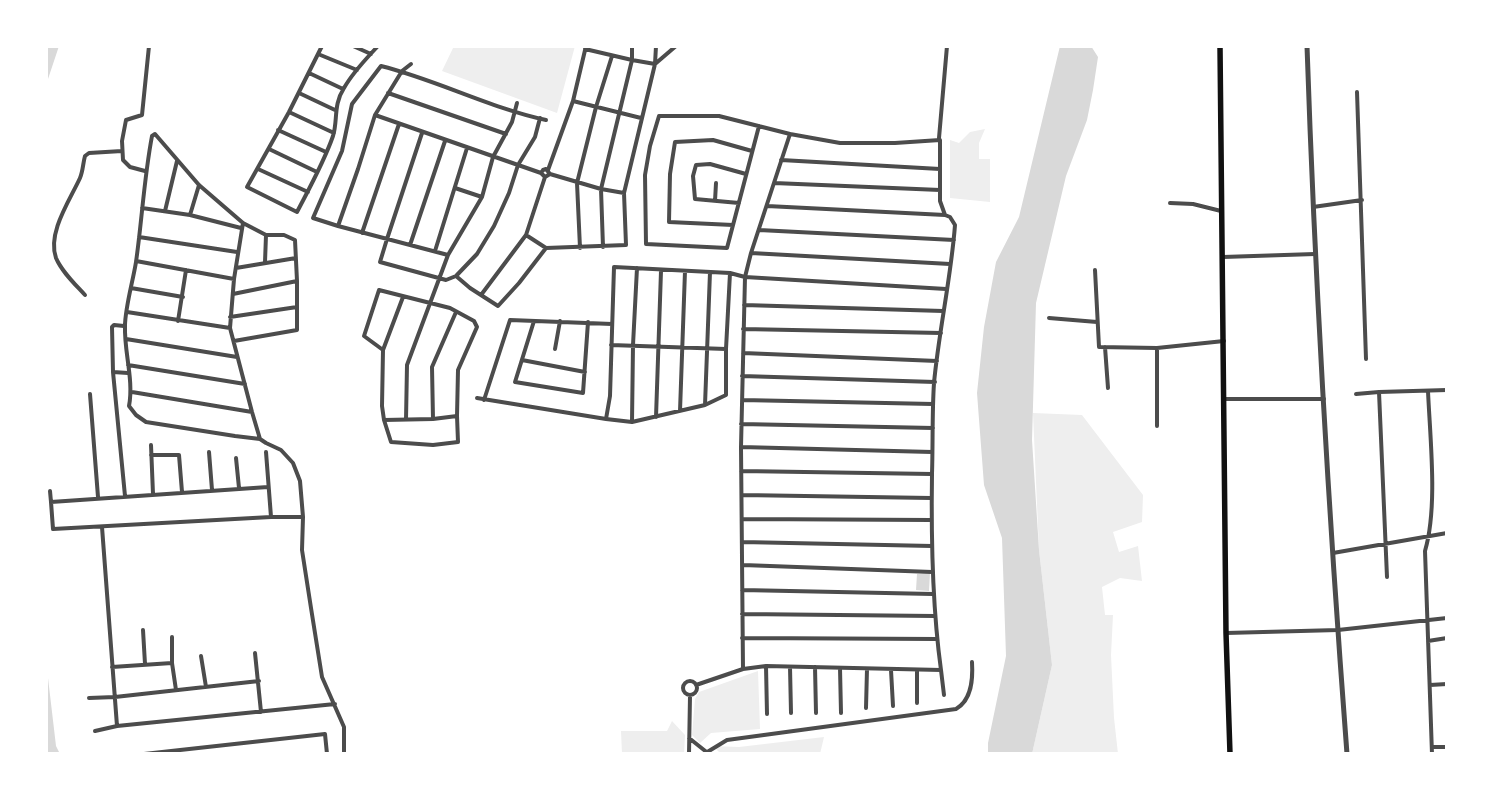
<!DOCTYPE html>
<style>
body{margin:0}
#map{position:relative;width:1493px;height:800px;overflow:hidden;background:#fff;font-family:Quicksand,sans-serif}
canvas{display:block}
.frame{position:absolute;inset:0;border:48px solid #fff;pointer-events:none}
</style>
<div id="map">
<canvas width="1493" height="800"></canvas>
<div class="frame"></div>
</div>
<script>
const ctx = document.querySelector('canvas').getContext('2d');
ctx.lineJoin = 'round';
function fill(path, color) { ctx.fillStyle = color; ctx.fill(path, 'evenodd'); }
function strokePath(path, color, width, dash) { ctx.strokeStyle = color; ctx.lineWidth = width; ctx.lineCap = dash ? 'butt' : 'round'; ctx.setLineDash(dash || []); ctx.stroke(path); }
const green = new Path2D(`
 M 454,46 L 575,46 L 557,113 L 442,71 Z
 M 985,129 L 979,143 L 979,159 L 990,159 L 990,202 L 950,198 L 950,140 L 959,143 L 970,132 Z
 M 1033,413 L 1082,415 L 1143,495 L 1142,522 L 1113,532 L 1119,552 L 1138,546 L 1142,581 L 1120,578 L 1102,587 L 1105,615 L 1113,615 L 1111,655 L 1114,718 L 1118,754 L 1032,754 L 1052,665 L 1039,550 Z
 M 758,671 L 760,729 L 711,733 L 700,743 L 692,735 L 695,699 L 699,692 Z
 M 672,721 L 685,735 L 684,754 L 622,754 L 621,731 L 667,731 Z
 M 824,737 L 820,754 L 721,754 L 713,746 L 739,747 Z`);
const water = new Path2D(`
 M 46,46 L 59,46 L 46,85 Z
 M 1060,46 L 1091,46 L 1098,57 L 1093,90 L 1087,120 L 1066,176 L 1036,303 L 1032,440 L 1039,550 L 1052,665 L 1032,754 L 988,754 L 988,743 L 1006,656 L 1002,538 L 984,485 L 977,393 L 984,327 L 996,262 L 1019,217 Z
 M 930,573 L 929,591 L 916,590 L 917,574 Z
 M 46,661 L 56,746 L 60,754 L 46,754 Z`);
const minor = new Path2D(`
 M 322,46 L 289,112 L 247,187 L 297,212 C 310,187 324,162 333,136 C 338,120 333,105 344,88 C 353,72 366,59 378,46
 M 353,46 L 371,54
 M 585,49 L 632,60 L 632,46
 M 318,54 L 357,70
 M 309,73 L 343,89
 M 1357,92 L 1366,359
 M 299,93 L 335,110
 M 388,93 L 506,134
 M 573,101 L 641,118
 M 289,112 L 334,133
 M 375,115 L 541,173
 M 278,130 L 326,152
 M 422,133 L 387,239 L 380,262 L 446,280 L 456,276 L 477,254 L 494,226 L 509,193 L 518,165 L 535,137 L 540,118
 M 939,138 L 947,46
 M 269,149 L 317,172
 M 781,160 L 940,169
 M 258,169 L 308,192
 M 548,170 L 573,101 L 586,46
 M 145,171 L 130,167 L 123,160 L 122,141 L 126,120 L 142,115 L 149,46
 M 550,174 L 601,189 L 624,193
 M 774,183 L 940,190
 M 455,188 L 482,197
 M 715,201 L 716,183
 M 739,203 L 695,199 L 693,176 L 696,165 L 710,164 L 746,174
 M 1170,203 L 1193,204 L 1221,211
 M 767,206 L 945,215
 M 1313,207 L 1362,200
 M 142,208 L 190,215 L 241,228
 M 165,211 L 177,161
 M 190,215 L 199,185
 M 243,223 L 234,279 L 230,328 L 252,412 L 260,439
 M 733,225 L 669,222 L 670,174 L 675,142 L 713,140 L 752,151
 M 338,226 L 358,169 L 375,115 L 402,71 L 411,64
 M 759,230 L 954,240
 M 362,233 L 399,124
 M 526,235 L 546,248 L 626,245 L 624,193 L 655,64 L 656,46
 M 139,237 L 237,252
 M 410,245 L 445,141
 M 603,247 L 601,189 L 632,60 L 655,64 L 676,46
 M 580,248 L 577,183 L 596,107 L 612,56
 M 435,251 L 467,148
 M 751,253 L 950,264
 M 448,255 L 338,226 L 313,218 L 342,151 L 352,104 L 381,66 C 437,80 490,108 546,120
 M 1223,257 L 1315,254
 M 136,261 L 234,279
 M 265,262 L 266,235
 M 236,268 L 296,258
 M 1095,270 L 1099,347 L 1157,348 L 1224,341
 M 456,276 L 470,288 L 498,306 L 519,283 L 546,248
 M 131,288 L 183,297
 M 233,294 L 297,281
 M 85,295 C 75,284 62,272 56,258 C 47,233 70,200 80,178 C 83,171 83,163 85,156 L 89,153 L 122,151
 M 481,295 L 526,235 L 545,177 L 550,174 L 546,169 L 543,170 L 541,173 L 545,177
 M 744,305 L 943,311
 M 127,312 L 230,328
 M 230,317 L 297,307
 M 1049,318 L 1097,322
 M 178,321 L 186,270
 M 534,321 L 515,382 L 583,393 L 588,322
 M 124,326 L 114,325 L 112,327 L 113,372 L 125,496
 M 743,329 L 941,333
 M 126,339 L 237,357
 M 234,341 L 297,330 L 297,281 L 295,240 L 284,235 L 266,235 L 243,223 L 199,185 L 155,134 L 152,136 C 144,178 142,220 136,262 C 133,281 125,308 125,326 C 124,352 134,380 129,406 L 136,415 L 146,422 L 235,436 L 260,439
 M 611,345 L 726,349
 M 1105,347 L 1108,388
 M 555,349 L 560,321
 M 383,350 L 364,336 L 379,290 L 450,308 L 474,321 L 477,327 L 458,370 L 457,416 L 458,442 L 433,445 L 391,442 L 384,420 L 382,406 L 383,350 L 403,297
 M 743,353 L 937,361
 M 522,360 L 585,372
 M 128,365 L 245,384
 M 113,372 L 128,373
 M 742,376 L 935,382
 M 1428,391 C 1430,438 1438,507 1425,551 L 1432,754
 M 132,392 L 252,412
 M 1379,392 L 1387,577
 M 90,394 L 98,497
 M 1356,394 L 1379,392 L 1447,390
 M 477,398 L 606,419 L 632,422 L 705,405 L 726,395 L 726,349 L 730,273
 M 1224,399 L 1324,399
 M 484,400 L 510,320 L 612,324
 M 742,400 L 933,404
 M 705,405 L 710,272
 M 680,411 L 685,271
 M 656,417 L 661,271
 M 433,419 L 432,367 L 456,312
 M 606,419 L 610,396 L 614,267 L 730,273 L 745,277 L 946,289
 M 384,420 L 433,419 L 457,416
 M 406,420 L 407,365 L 448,255 L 482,197 L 493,157 L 512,122 L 517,103
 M 632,422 L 633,345 L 637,268
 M 741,424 L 933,428
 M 1157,426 L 1157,348
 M 260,439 L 266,443 L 281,450 L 293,463 L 300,481 L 303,517 L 302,550 L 311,608 L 322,677 L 344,727 L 344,754
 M 151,445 L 153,494
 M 741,447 L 932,452
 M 209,452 L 212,490
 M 266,452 L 271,517
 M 151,455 L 179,455 L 182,492
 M 236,458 L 239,488
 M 741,471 L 932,474
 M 268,487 L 51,502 L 53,529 L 271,517 L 303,517
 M 50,491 L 51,502
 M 742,495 L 931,498
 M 742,519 L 931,520
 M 102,527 L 117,726
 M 742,542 L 932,546
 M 1333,553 L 1447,533
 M 743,565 L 932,572
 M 742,590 L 933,594
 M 742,614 L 935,616
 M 143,630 L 145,664
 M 1226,633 L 1338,630 L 1447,618
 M 172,637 L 172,663 L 176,690
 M 742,638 L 937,639
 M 1428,641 L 1447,638
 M 255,653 L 261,712
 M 201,656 L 206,687
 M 766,666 L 767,714
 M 112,667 L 172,663
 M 790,667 L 791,713
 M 815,667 L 816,713
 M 840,668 L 841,713
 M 743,669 L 741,447 L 745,277 L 751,253 L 790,134
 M 891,670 L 893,706
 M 917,670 L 917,703
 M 941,670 L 944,695
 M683 688a7 7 0 1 1 14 0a7 7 0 1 1-14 0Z
 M 696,685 L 743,669 L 766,666 L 941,670 C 932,605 931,540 932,474 C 933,444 932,413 934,383 C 939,330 951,278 955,225 L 950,217 L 945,215 L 940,201 L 940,140 L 895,143 L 840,143 L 790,134 L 719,116 L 659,116 L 650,146 L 645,175 L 646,244 L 727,248 L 759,126
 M 1430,685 L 1447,684
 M 89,698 L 115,697 L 259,681
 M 866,708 L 867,669
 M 95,731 L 117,726 L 335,704
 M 689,738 L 709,754
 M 1432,747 L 1447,747
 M 144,754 L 325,734 L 327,754
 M 689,754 L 690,696
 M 704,754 L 727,740 L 956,709 C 972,700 973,679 972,662`);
const tertiary = new Path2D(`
 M 1307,46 C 1315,282 1329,518 1347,754`);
const secondary = new Path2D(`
 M 1220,46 L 1226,633 L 1230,754`);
fill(green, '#eee');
fill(water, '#d9d9d9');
strokePath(minor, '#4c4c4c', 4);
strokePath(tertiary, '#4c4c4c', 5);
strokePath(secondary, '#111', 5.5);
</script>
